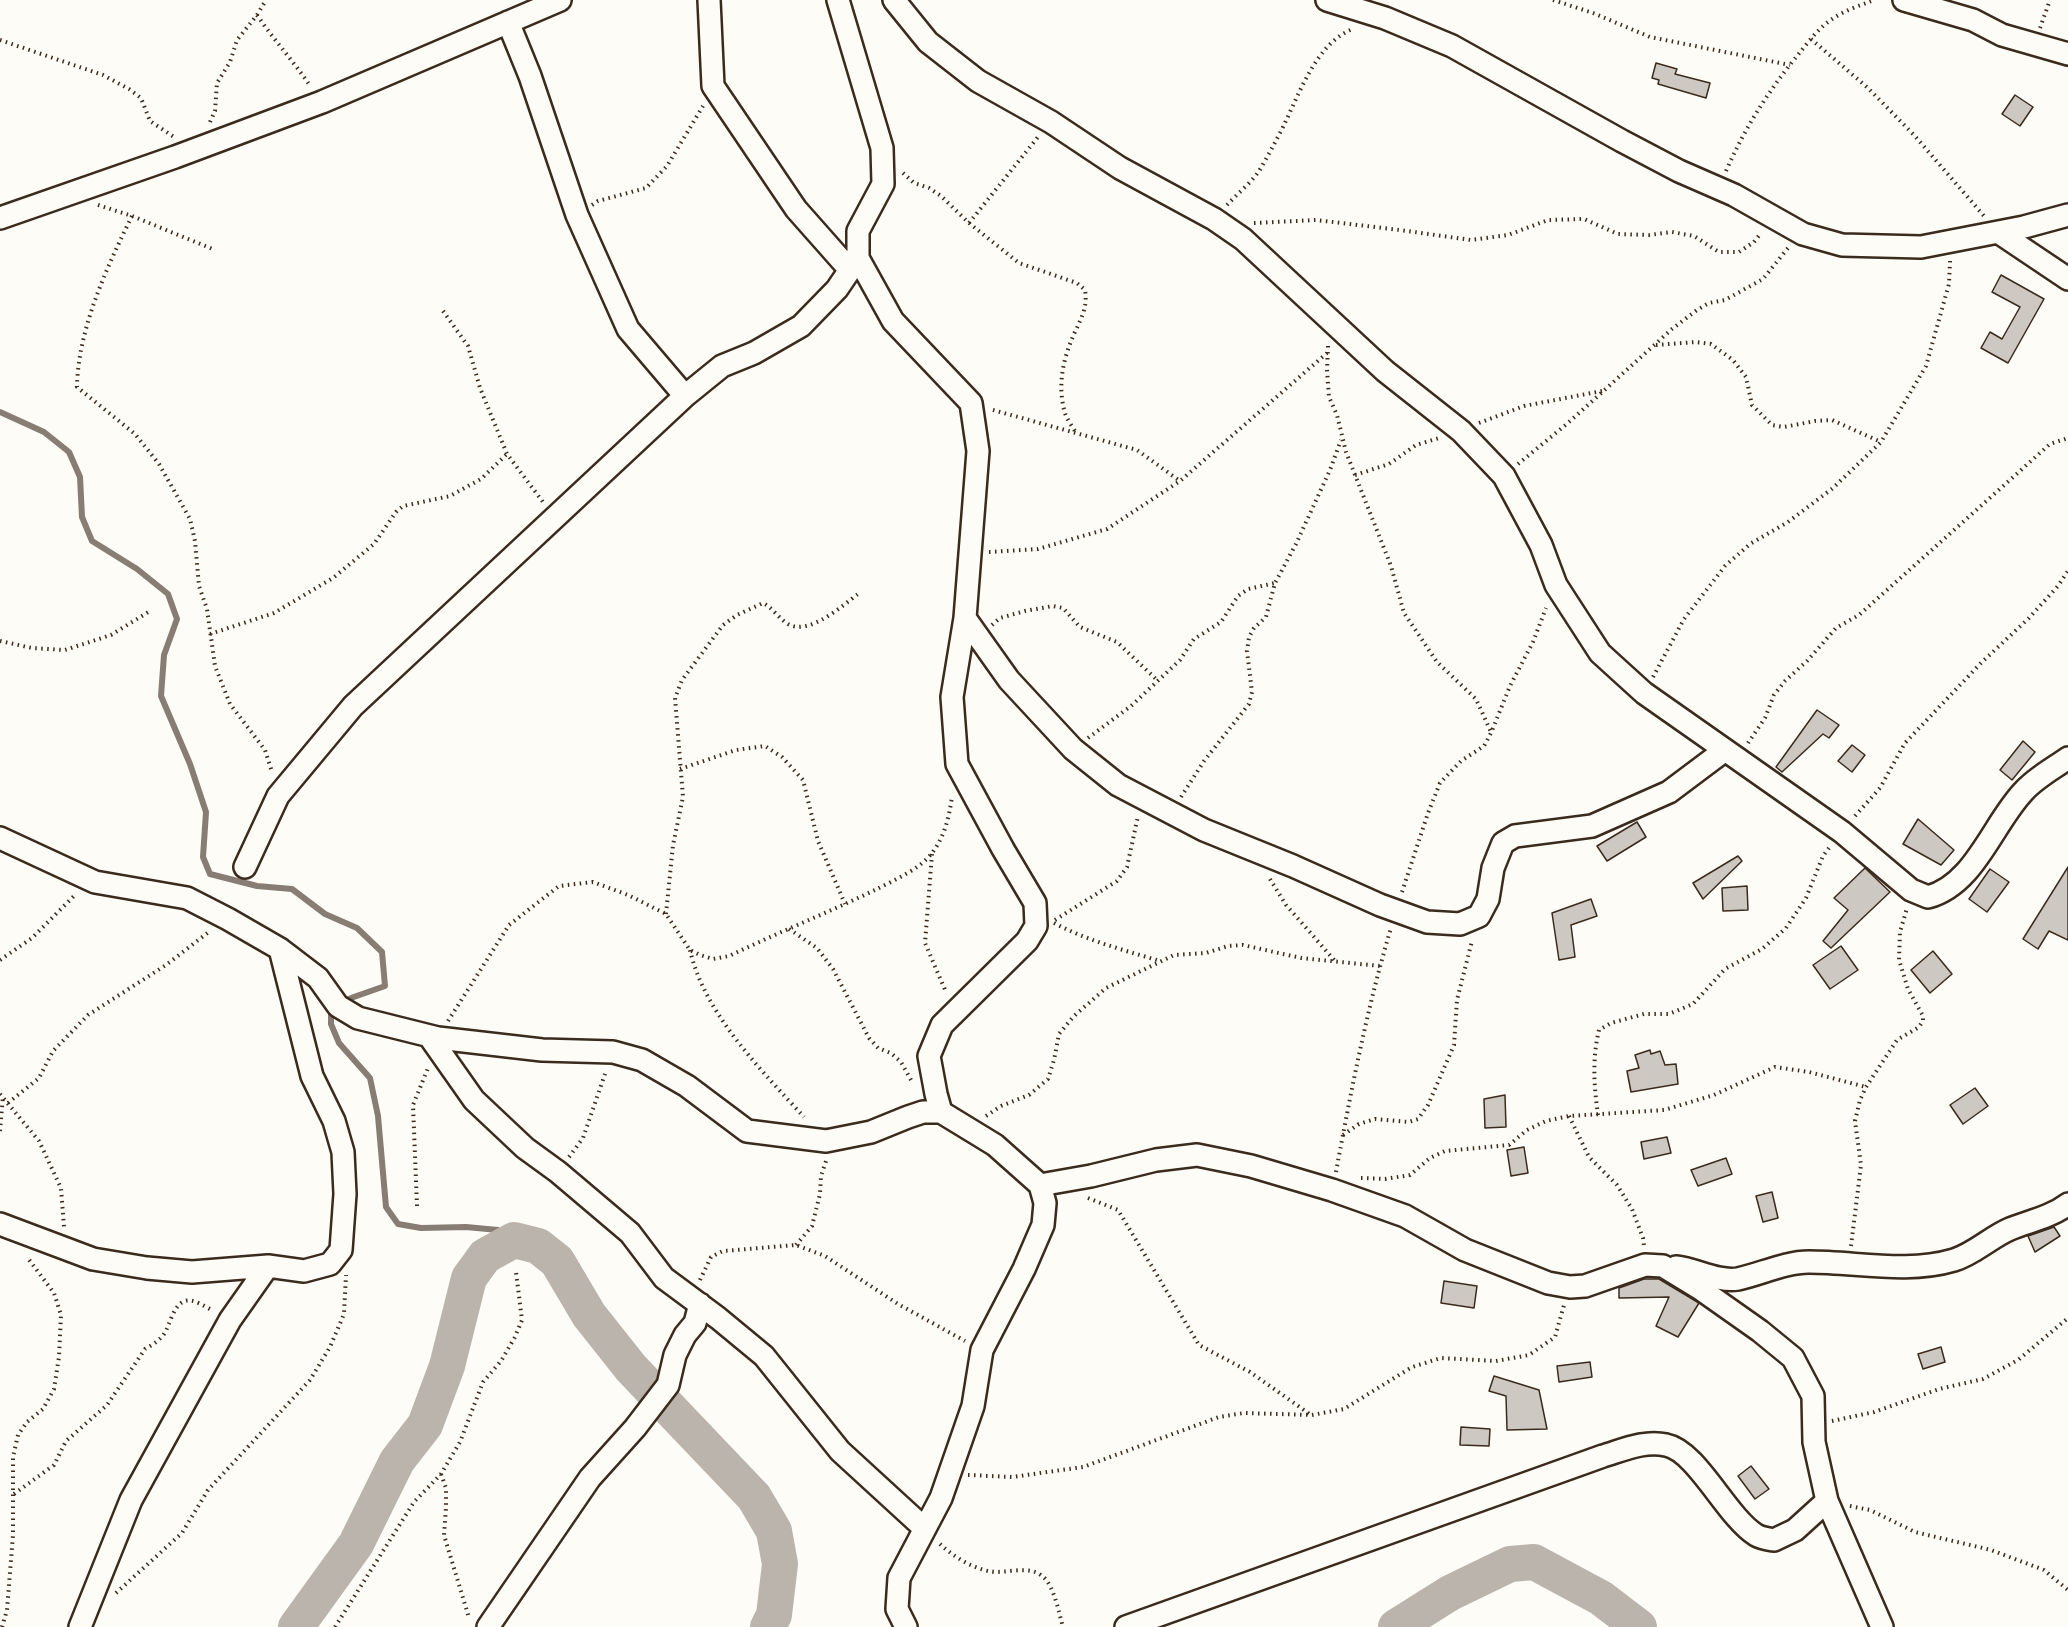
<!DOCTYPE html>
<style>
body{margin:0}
canvas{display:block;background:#fdfcf7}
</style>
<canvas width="2068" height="1627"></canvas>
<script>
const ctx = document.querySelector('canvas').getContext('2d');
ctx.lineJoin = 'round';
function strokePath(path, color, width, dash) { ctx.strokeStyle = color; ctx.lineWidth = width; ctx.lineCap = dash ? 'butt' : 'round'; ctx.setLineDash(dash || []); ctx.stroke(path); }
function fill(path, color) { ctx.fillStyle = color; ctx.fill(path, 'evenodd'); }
const stream = new Path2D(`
 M 0,412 L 44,432 L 69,452 L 80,477 L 82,517 L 92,541 L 137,569 L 168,594 L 177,619 L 164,655 L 161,696 L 190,764 L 206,812 L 203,857 L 210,874 L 257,886 L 292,889 L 325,914 L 357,928 L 382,952 L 385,986 L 351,998 L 331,1010 L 331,1024 L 339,1043 L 370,1078 L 378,1116 L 386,1207 L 398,1224 L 421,1228 L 466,1227 L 498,1230 L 514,1240`);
const river = new Path2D(`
 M 296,1627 L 356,1544 L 397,1461 L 425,1425 L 447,1366 L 469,1278 L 485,1256 L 514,1240 L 538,1246 L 557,1261 L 589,1315 L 631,1368 L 754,1497 L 774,1531 L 780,1564 L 774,1615 L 768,1627
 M 1396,1627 L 1450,1593 L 1510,1564 L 1534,1562 L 1601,1598 L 1639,1627`);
const building = new Path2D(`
 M 1656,63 L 1677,69 L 1675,74 L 1710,83 L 1706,98 L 1658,84 L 1659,80 L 1652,78 Z
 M 2015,95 L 2033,107 L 2020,126 L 2002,114 Z
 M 2001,275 L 2044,299 L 2008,363 L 1981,348 L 1990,332 L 2002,339 L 2020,307 L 1992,292 Z
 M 1817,710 L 1839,725 L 1829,738 L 1823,734 L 1782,772 L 1776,767 Z
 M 2023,741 L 2035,752 L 2012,780 L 2000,770 Z
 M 1852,745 L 1865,755 L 1852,772 L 1838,761 Z
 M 1918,819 L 1954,850 L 1941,865 L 1903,844 Z
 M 1637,822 L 1646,837 L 1607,861 L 1597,846 Z
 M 1738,856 L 1742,861 L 1703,899 L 1693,883 Z
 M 2068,867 L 2068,940 L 2049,931 L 2038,949 L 2023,939 Z
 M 1865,868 L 1890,892 L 1831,948 L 1823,941 L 1848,910 L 1834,898 Z
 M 1990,869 L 2009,882 L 1987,912 L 1969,899 Z
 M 1747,886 L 1748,910 L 1723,911 L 1722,888 Z
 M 1591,899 L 1597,916 L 1571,925 L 1575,957 L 1559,960 L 1552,913 Z
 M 1841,946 L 1858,970 L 1830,989 L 1813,965 Z
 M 1933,951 L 1952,974 L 1930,993 L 1911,970 Z
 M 1650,1050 L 1651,1054 L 1660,1051 L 1665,1065 L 1676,1064 L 1678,1084 L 1631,1092 L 1627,1071 L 1639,1068 L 1635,1055 Z
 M 1975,1088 L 1988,1106 L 1963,1124 L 1950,1105 Z
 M 1505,1095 L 1506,1127 L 1485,1128 L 1484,1099 Z
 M 1667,1137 L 1671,1153 L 1644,1159 L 1641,1142 Z
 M 1524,1147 L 1528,1173 L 1511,1176 L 1507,1150 Z
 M 1726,1158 L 1732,1174 L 1698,1186 L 1691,1170 Z
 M 1772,1192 L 1778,1218 L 1763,1222 L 1756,1196 Z
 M 2054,1227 L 2060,1236 L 2035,1252 L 2028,1236 Z
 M 1644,1279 L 1659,1279 L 1699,1303 L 1678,1337 L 1656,1326 L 1669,1297 L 1619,1298 L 1619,1288 Z
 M 1444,1281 L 1477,1286 L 1474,1308 L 1441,1303 Z
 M 1941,1347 L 1945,1362 L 1923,1369 L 1918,1354 Z
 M 1590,1362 L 1592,1377 L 1559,1382 L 1557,1366 Z
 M 1494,1376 L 1539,1390 L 1547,1429 L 1507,1430 L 1506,1396 L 1489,1391 Z
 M 1461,1427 L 1490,1429 L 1489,1446 L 1460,1445 Z
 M 1751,1466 L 1769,1489 L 1755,1499 L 1738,1476 Z`);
const path = new Path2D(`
 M 1553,0 L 1593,13 L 1650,37 L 1790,65
 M 257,15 C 274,40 294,62 311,87
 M 2040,28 L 2050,0
 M 1811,39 L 1868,88 L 1914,135 L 1984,216
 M 0,40 L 103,75 L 129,89 L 141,98 L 150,121 L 174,137
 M 210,122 L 215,111 L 217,83 L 230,62 L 237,40 L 257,15 L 266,0
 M 1726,171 C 1745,128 1767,93 1797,56 C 1806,45 1816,31 1828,22 C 1842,11 1859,6 1874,0
 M 903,173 L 914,183 L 929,188 L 941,196 L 969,223 L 1019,263 L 1077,283 L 1085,290 C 1088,307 1081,319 1074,334 C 1063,359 1057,386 1065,413 C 1067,420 1073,427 1076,433
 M 98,205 L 132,216 L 215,250
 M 592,205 L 598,201 L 646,188 L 667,166 L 703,106
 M 1227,205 C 1237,194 1251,183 1259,171 C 1268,156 1276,141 1284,125 C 1299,94 1317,42 1353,29
 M 132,216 C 107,267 78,329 77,387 L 135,434 L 159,464 L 190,519 L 195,541 L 199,586 L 207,609 L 215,666 L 230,704 L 265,750 L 272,772
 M 969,223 L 1038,137
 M 1254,223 L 1316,220 L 1400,230 L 1471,240 L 1508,235 L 1548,220 L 1584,219 L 1618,234 L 1649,235 L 1672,232 L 1694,236 L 1719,252 L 1739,252 L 1754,242 L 1761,233
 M 443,311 L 468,346 L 480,388 L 507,454 L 543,502
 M 1656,345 L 1696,342 L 1711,344 L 1733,360 L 1746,377 L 1752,405 L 1772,425 L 1784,427 L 1815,421 L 1832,420 L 1881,442
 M 1328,346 L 1327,370 L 1329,397 L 1337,415 L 1346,452 L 1391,566 L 1404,613 L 1437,662 L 1476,699 L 1491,732
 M 993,410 L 1137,450 L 1180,481
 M 1479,423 L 1524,406 L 1602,391
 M 1518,464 L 1568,423 L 1672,329 L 1697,310 L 1709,303 L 1725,300 L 1763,279 L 1788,248
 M 1355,475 L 1389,464 L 1416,445 L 1439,438
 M 989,552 L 1038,549 L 1107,529 L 1180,481 L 1327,353
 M 992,625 L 1000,618 L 1025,611 L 1053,606 L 1063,608 L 1080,627 L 1117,642 L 1158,681
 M 210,634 L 274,613 L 333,578 L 374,544 L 396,512 L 403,506 L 450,496 L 481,479 L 507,454
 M 0,641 L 32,648 L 65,650 L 111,635 L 150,611
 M 1653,677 L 1684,619 L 1725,566 L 1750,544 L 1788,522 L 1833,488 L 1881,442 L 1926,366 L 1949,284 L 1950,261
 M 1088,738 L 1131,706 L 1180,660 L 1194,639 L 1221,622 L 1238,596 L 1248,589 L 1275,583
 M 1748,743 L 1765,718 L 1774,695 L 1785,681 L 1807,661 L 1836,628 L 1859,615 L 2050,444 L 2068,438
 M 680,769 L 736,750 L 765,746 L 782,757 L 803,780 L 818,841 L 845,904
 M 1181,797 L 1204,761 L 1249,704 L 1252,692 L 1247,651 L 1249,637 L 1254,628 L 1266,617 L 1275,583 L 1296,544 L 1330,470 L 1341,440
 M 1855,816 L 1880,788 L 1905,743 L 1981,663 L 2029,618 L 2058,586 L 2068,571
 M 932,854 L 925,943 L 946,992
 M 1270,879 L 1286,905 L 1336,962
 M 1402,892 L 1428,813 L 1440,783 L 1461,761 L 1484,746 L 1491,733 L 1510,686 L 1533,642 L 1546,608
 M 666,914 L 673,845 L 683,797 L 675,698 L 682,680 L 723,625 L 737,615 L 763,603 C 773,608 778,618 788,624 C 809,636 842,606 858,594
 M 1055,920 L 1117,881 L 1127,867 L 1138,816
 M 1054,923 C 1088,941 1124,950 1160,961
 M 789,929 L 817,948 L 833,969 L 869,1038 L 878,1048 L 891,1053 L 901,1062 L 911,1080
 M 690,950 C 704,1013 761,1070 804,1117
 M 0,960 L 32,938 L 76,894
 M 448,1021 L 509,925 L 559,886 L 593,882 L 628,895 L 666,914 L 690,950 L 700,955 L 713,959 L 729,956 C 777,933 827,913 875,890 C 894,880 919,870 932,853 C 945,836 949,817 952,797
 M 0,1094 L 39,1141 L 61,1188 L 64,1227
 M 8,1103 L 39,1078 L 53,1051 L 88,1015 L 166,965 L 210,931
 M 1598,1115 C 1594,1086 1592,1059 1599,1030 L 1611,1023 L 1644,1014 L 1669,1014 L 1693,1004 L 1725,969 L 1762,949 L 1786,928 L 1806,898 L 1823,856 L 1829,848
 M 986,1116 L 1001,1106 L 1029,1095 L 1048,1079 L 1054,1060 L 1059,1034 L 1073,1017 L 1106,988 L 1174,955 L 1206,953 L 1228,946 L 1243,945 L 1301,958 L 1380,966
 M 1569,1116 L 1589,1157 L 1617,1185 L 1632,1209 L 1643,1238 L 1644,1246
 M 0,1131 L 3,1096
 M 1343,1135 L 1359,1124 L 1375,1119 L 1409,1122 L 1418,1119 L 1428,1105 L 1454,1045 L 1457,1000 L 1472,941
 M 569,1157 L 583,1138 L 606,1071
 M 1336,1172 C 1351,1091 1367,1008 1391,928
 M 1361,1178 L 1385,1179 L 1410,1175 L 1430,1158 L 1445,1151 L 1509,1145 L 1527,1130 L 1546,1121 L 1569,1116 L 1664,1110 L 1714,1095 L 1775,1067 L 1809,1072 L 1866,1087
 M 1088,1198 L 1118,1210 L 1199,1345 L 1250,1372 L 1311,1415
 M 417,1206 L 413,1105 L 428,1068
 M 796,1245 L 812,1226 L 820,1194 L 821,1176 L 826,1161
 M 1851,1246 L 1861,1165 L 1855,1121 L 1860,1100 L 1866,1087 L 1897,1040 L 1919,1027 L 1923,1021 L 1923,1016 L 1908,989 L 1899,960 L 1900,932 L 1907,908
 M 700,1280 L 711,1257 L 723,1251 L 796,1245 L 825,1256 L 898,1304 L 965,1341
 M 1832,1421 L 1874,1412 L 1939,1389 L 1983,1379 L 2018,1360 L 2068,1318
 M 441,1474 L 446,1488 L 446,1508 L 444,1535 L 469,1618
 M 968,1475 L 1012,1477 L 1083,1467 L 1219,1417 L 1244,1413 L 1312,1415 L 1344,1409 L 1412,1367 L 1441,1358 L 1496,1361 L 1529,1355 L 1555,1337 L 1564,1305
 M 14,1494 L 54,1465 L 66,1441 L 107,1405 L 145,1349 C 152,1345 159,1341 164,1334 C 170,1325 173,1305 185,1301 C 193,1298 205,1307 212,1310
 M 1850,1506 L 1870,1510 L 1915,1532 L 1991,1550 L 2044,1570 L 2068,1590
 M 940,1544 C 953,1556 970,1567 988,1571 C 1004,1575 1028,1564 1042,1576 C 1054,1584 1059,1614 1063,1627
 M 116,1593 L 182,1533 L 208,1490 L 310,1380 L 330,1347 L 344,1314 L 346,1275
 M 2,1627 L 7,1610 L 13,1535 L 13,1457 L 18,1435 L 27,1422 L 43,1409 L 54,1389 L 59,1357 L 61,1315 L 54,1293 L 27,1257
 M 335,1627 L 414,1502 L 441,1474 L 460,1442 L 483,1382 L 501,1361 L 515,1337 L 522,1320 L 516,1272`);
const minor = new Path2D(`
 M 709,0 L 713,86 L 796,209 L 850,270
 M 838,0 L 882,148 L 883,184 L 858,231 L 858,258 L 893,321 L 971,403 L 978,451 L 965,618 L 952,697 L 957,764 L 1003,849 L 1035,903 L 1036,926 L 1027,941 L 942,1025 L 929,1056 L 936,1094 L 941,1112 L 995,1145 L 1040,1185 L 1045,1203 L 1043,1225 L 1024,1269 L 982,1350 L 973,1406 L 941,1498 L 899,1578 L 897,1609 L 906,1627
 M 894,0 L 928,42 L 978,81 L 1051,122 L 1120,168 L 1214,219 L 1243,239 L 1385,371 L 1461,431 L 1504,476 L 1541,545 L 1556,585 L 1600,653 L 1644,693 L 1842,832 L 1911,890 L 1928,897 C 1975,884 1992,825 2023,792 C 2035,778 2054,768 2068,758
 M 1327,0 L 1385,18 L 1452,46 L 1622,141 L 1679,171 L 1734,195 L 1803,234 L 1842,245 L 1921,247 L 2024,227 L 2068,215
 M 1904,0 L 1973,20 L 2002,35 L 2068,54
 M 508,22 L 530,76 L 577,215 L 628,329 L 685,396
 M 0,218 L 175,157 L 322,102 L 560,0
 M 1998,232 L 2068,279
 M 965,618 L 1009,680 L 1073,749 L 1118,785 L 1204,830 L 1293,866 L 1380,905 L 1427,922 L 1460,924 L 1479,916 L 1488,899 L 1493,868 L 1503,843 L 1515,836 L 1592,826 L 1669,792 L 1725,750
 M 0,838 L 95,882 L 187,898 L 228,919 L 280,949 L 318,978 L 338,1006 L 358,1018 L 438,1038 L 542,1050 L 613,1052 L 642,1060 L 687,1086 L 747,1131 L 826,1141 L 871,1132 L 908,1117 L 923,1112 L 941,1112
 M 245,867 L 278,796 L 353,706 L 685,396 L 722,366 L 754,353 L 801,326 L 837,289 L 858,258
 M 429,1036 L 474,1100 L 525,1148 L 558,1172 L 630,1233 L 664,1278 L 718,1318 L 764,1356 L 840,1451 L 924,1528
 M 1040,1185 L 1091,1176 L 1156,1160 L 1197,1155 L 1251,1166 L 1332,1190 L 1405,1216 L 1465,1250 L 1548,1283 L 1570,1287 L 1585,1286 L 1645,1265 L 1663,1266 L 1699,1288 L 1760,1331 L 1793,1358 L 1813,1396 L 1814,1442 L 1827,1501 L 1882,1627
 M 0,1224 L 93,1259 L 147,1268 L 192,1272 L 268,1266 L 304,1271 L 330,1264 L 341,1250 L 345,1194 L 343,1152 L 334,1121 L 312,1076 L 280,949
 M 1676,1267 C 1696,1269 1717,1282 1738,1279 C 1761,1274 1785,1262 1809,1262 C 1857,1262 1907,1274 1954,1260 C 1974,1254 1991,1237 2010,1229 C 2030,1221 2051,1217 2068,1204
 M 80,1627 L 131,1500 L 230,1320 L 268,1266
 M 488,1627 L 590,1478 L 635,1428 L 668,1385 L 675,1355 L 685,1335 L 695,1323 L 700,1304
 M 1126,1627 L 1603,1456 C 1623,1450 1645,1440 1666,1445 C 1697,1451 1726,1516 1756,1535 C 1761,1538 1768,1539 1774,1540 L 1795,1530 L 1827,1501`);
strokePath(stream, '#887d74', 6);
strokePath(river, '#bbb4ad', 36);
fill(building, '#cdc8c2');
strokePath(building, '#3b2a1e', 1.5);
strokePath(minor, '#3b2a1e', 26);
strokePath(path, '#3b2a1e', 4, [1.5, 4.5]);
strokePath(minor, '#fdfcf7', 21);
</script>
